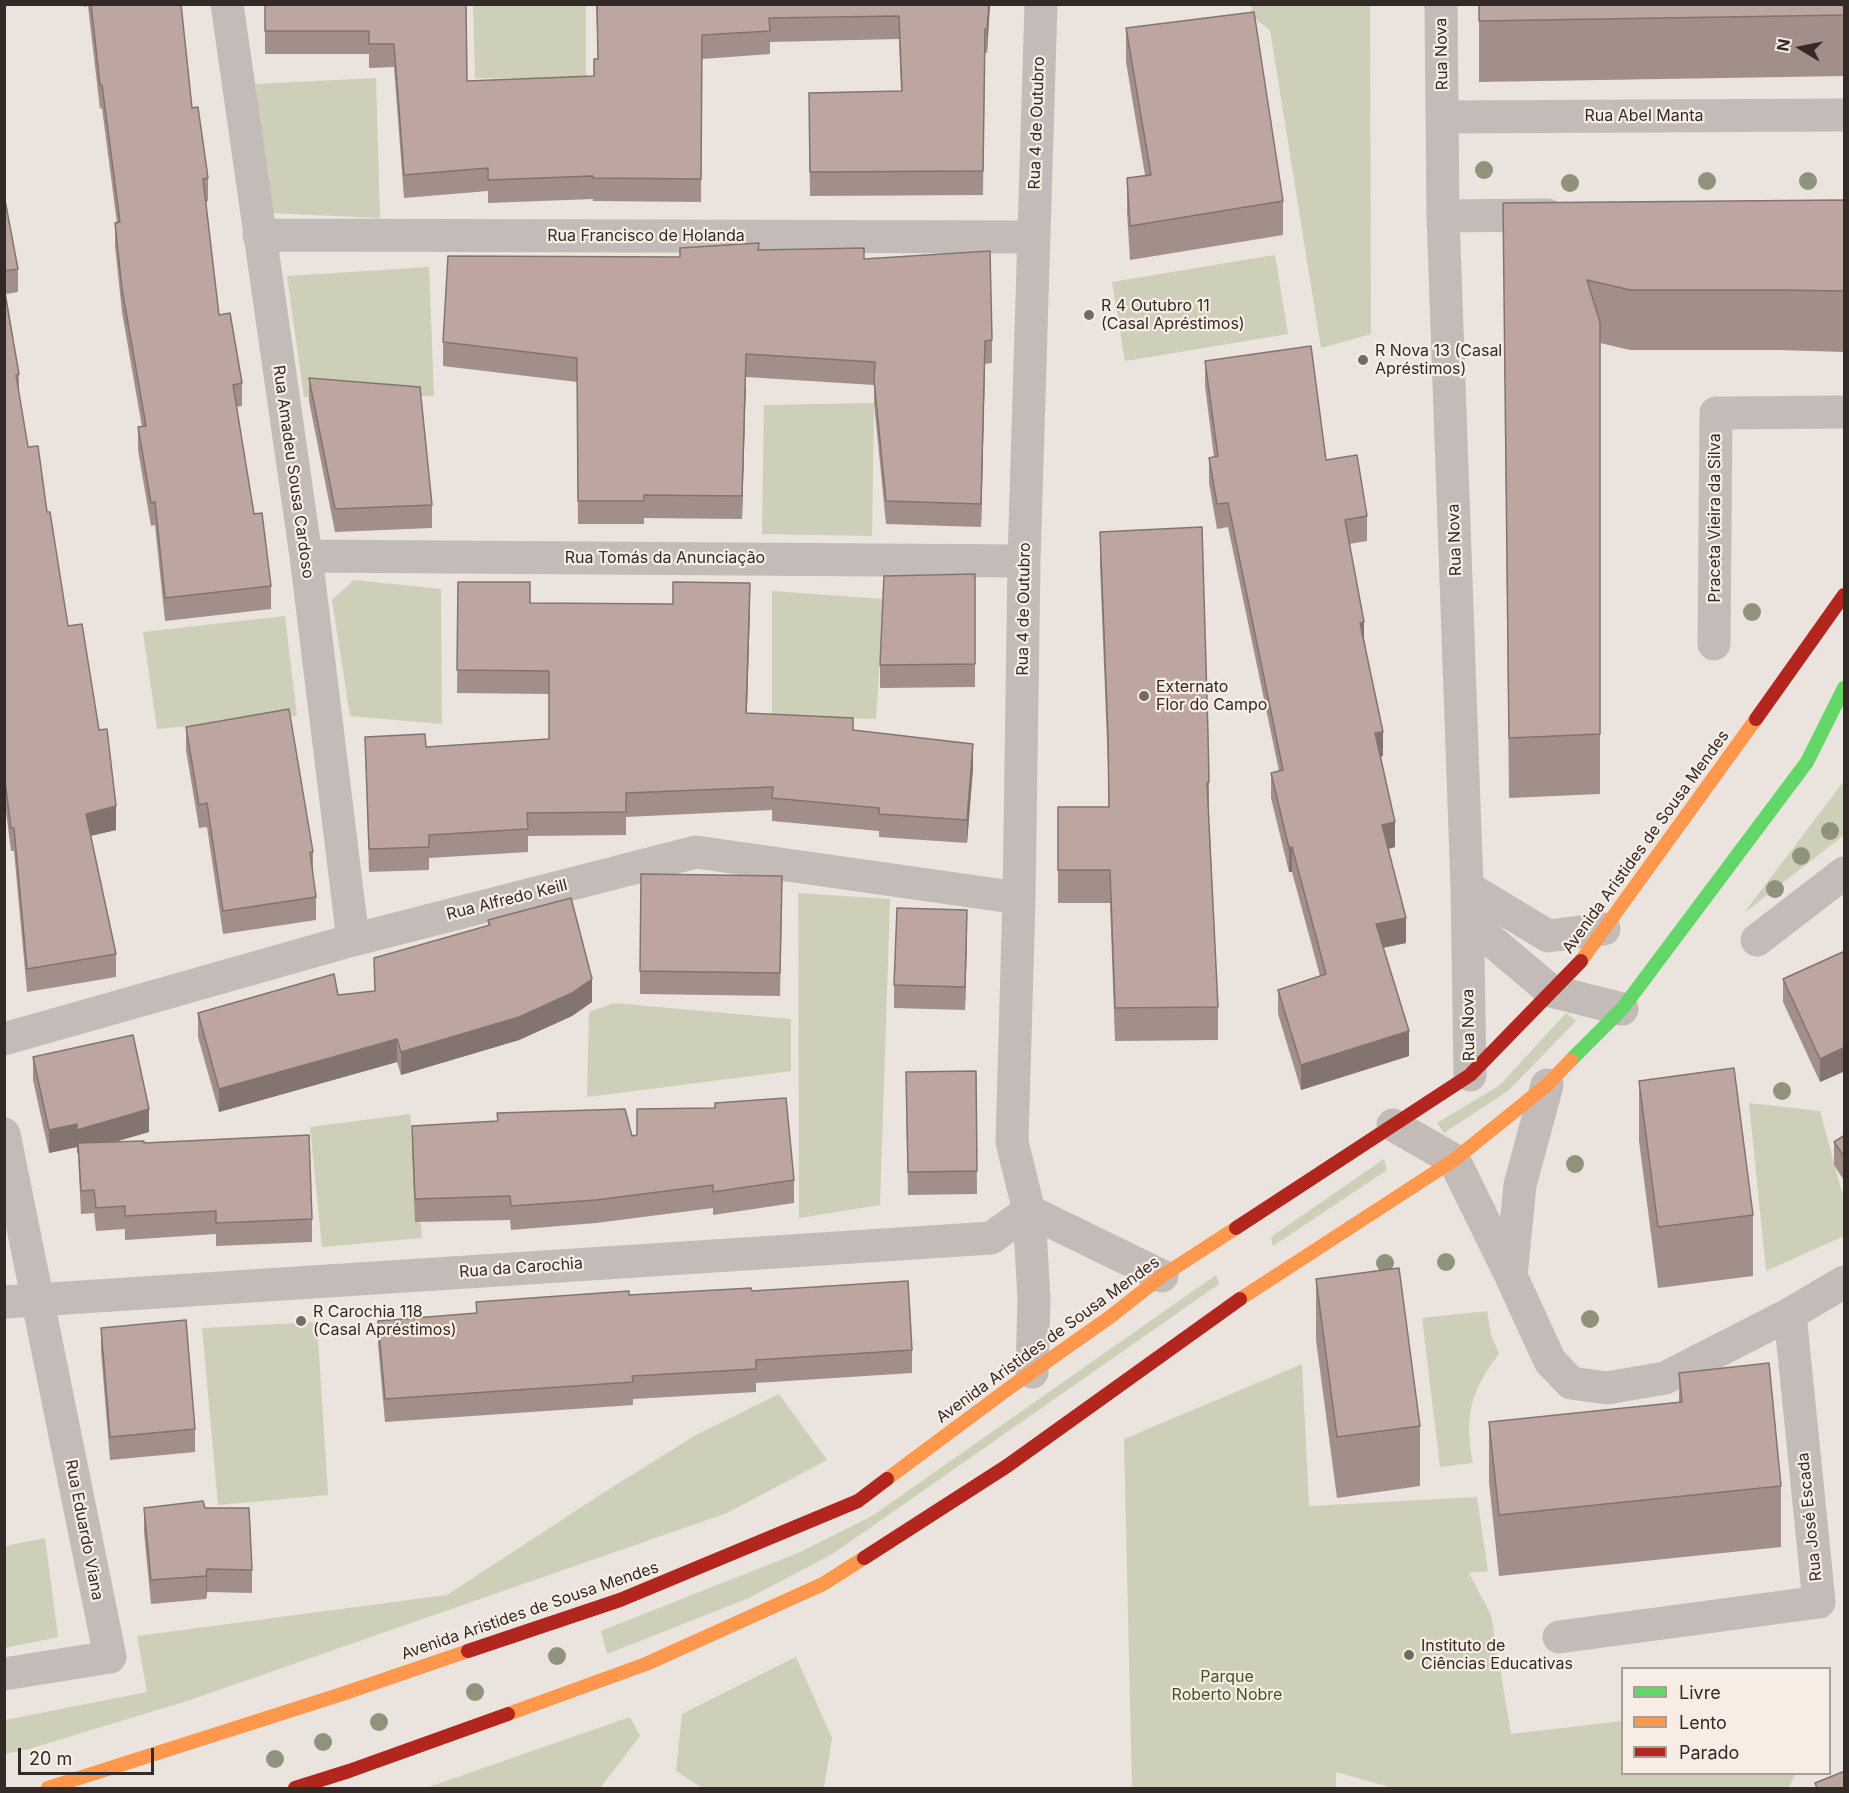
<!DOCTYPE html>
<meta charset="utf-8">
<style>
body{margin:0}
#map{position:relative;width:1849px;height:1793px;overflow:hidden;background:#eae3de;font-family:Inter,sans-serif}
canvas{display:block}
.frame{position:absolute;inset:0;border:6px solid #332926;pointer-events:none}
.legend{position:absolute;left:1621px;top:1667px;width:210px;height:108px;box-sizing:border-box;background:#f8ede4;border:2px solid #a99f98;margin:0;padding:8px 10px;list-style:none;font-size:18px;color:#332926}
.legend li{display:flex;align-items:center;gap:12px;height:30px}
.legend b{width:30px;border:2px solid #a99f98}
.north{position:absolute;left:1771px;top:18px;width:60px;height:60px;-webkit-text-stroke:4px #f8ede4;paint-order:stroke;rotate:280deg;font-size:16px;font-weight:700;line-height:24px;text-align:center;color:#332926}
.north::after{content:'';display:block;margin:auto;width:21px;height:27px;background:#332926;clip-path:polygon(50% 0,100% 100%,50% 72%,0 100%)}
.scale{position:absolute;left:18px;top:1748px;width:136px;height:27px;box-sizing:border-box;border:3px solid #332926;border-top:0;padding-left:8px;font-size:18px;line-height:21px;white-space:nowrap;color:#332926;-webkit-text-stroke:4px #f8ede4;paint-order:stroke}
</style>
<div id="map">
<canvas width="1849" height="1793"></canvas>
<div class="frame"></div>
<ul class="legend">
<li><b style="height:8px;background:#63d668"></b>Livre</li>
<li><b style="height:8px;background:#ff974d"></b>Lento</li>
<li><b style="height:8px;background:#b3261e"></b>Parado</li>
</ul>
<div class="north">N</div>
<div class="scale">20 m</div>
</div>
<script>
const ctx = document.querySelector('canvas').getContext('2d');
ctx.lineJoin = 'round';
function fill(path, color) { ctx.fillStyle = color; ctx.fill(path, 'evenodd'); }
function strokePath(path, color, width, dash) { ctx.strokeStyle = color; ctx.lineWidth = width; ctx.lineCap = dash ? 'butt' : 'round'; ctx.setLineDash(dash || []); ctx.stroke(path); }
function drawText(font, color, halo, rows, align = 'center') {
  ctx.font = font + ' Inter,sans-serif'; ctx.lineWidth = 4.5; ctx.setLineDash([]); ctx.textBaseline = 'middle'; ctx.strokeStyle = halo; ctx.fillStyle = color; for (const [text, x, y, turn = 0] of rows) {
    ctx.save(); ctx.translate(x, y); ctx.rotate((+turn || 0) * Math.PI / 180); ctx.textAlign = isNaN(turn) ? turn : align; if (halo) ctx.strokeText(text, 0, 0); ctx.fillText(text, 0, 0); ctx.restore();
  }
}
const green = new Path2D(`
 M 473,5 L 586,5 L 586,79 L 475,78 Z
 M 1252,5 L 1370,5 L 1371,334 L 1321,348 L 1270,30 L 1251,16 Z
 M 376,78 L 380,218 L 269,213 L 255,84 Z
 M 1275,255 L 1288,334 L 1125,361 L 1112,282 Z
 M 429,267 L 434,396 L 304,397 L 287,276 Z
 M 874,403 L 872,536 L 762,534 L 764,405 Z
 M 354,580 L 441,589 L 442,724 L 350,716 L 332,600 Z
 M 772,591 L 884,599 L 876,719 L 772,716 Z
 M 285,616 L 297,716 L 157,729 L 143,632 Z
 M 1844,781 L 1844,835 L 1744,913 Z
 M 798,893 L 890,899 L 880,1205 L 799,1218 Z
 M 614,1003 L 791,1019 L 791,1071 L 587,1097 L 589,1012 Z
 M 1566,1013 L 1576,1021 L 1509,1090 L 1444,1133 L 1437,1123 L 1500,1085 Z
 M 1749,1103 L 1820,1111 L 1844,1200 L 1844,1236 L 1766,1271 Z
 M 410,1114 L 422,1238 L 322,1247 L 310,1127 Z
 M 1384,1159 L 1387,1170 L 1273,1246 L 1271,1237 Z
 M 1216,1275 L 1219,1284 L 834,1553 L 749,1598 L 607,1654 L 601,1631 L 798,1553 L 872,1516 Z
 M 1487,1311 L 1491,1335 L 1499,1354 C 1470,1391 1464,1418 1473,1463 L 1440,1467 L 1422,1318 Z
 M 317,1322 L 328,1495 L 218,1505 L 202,1328 Z
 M 1302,1364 L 1309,1506 L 1477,1497 L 1488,1571 L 1469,1573 L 1491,1615 L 1511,1734 L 1622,1721 L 1622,1774 L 1796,1774 L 1788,1788 L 1393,1788 L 1336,1772 L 1336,1788 L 1132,1788 L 1124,1439 Z
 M 779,1394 L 827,1460 L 727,1513 L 190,1700 L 29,1749 L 5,1754 L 5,1720 L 147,1692 L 137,1636 L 447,1595 L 603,1493 L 696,1435 Z
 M 45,1538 L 58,1637 L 5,1648 L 5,1546 Z
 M 796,1657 L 832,1738 L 824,1788 L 703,1788 L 676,1771 L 682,1714 Z
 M 630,1717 L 640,1736 L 600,1788 L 426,1788 Z`);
const street = new Path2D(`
 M 227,4 L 306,556 L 353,940
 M 1441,4 L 1443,216 L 1467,887 L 1470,1075
 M 1443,117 L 1844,115
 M 1443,216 L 1547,215
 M 259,235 L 1034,237
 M 306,556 L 1024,561
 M 1714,644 L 1716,413 L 1844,412
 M 1467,887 L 1548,936 L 1604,929
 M 1468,921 L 1551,991 L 1622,1009
 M 1757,940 L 1844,873
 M 4,1039 L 353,940 L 696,852 L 1019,898
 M 1393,1125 L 1454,1160 L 1511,1276 L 1550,1361 L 1571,1383 L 1607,1388 L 1665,1378 L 1790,1314 L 1844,1282
 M 4,1134 L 110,1657 L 4,1674
 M 1029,1211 L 1162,1276
 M 1511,1276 L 1520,1185 L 1547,1085
 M 4,1302 L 991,1238 L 1029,1211
 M 1032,1372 L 1034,1299 L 1029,1211 L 1012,1142 L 1019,898 L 1024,561 L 1041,4
 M 1559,1637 L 1819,1602 L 1790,1314`);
const fast = new Path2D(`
 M 1571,1060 L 1622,1009 L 1807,762 L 1844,688`);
const slow = new Path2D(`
 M 1581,961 L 1756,719
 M 1240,1299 L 1454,1160 L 1547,1085 L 1571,1060
 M 887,1479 L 1012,1386 L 1110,1317 L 1162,1276 L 1236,1228
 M 508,1714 L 646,1664 L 823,1584 L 864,1558
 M 48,1788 L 342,1694 L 468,1651`);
const jam = new Path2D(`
 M 1756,719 L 1844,595
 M 1236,1228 L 1470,1075 L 1581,961
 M 864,1558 L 1007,1466 L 1240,1299
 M 468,1651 L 620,1600 L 858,1501 L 887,1479
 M 295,1788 L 349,1771 L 508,1714`);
const trees = [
 [1484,170],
 [1707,181],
 [1808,181],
 [1570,183],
 [1752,612],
 [1830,831],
 [1801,856],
 [1775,889],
 [1782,1091],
 [1575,1164],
 [1446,1262],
 [1385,1263],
 [1590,1319],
 [557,1656],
 [475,1692],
 [379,1722],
 [323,1742],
 [275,1759]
];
const wall = new Path2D(`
 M 84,4 L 181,4 L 192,108 L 208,178 L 208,201 L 206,202 L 219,315 L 242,383 L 242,406 L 236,407 L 254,514 L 271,586 L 271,609 L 165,621 L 155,525 L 151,526 L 138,450 L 138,427 L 142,427 L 122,312 L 115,246 L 115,223 L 117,223 L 102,108 L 100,109 L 88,6 L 84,7 Z
 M 265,4 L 466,4 L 467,81 L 594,76 L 598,59 L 596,4 L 990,4 L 987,53 L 985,53 L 983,195 L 810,196 L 809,116 L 901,91 L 899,39 L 770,42 L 770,54 L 702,59 L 701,202 L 593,201 L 593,199 L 488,203 L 488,191 L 404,198 L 394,67 L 369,68 L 369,54 L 265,54 Z
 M 1479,4 L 1845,4 L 1845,76 L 1479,82 Z
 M 1126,28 L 1283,201 L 1283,235 L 1130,260 L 1127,212 L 1127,178 L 1145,175 L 1126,62 Z
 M 4,195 L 18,269 L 18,292 L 6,294 L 19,374 L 19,395 L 28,447 L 47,512 L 68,626 L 99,730 L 116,830 L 90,836 L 116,954 L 116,977 L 27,992 L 14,851 L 11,851 L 4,796 Z
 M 1845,200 L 1845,352 L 1779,350 L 1630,350 L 1600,343 L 1600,794 L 1509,798 L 1503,203 Z
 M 759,250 L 864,259 L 992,340 L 992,363 L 985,364 L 981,527 L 886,524 L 874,403 L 874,385 L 746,377 L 742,519 L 644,518 L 644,524 L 578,524 L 577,382 L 443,366 L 443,342 L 680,257 Z
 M 1205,361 L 1326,460 L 1367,516 L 1367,541 L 1349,544 L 1383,756 L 1381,757 L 1395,847 L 1389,849 L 1406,943 L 1383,948 L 1409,1056 L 1301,1090 L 1278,1014 L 1278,990 L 1320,976 L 1292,872 L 1289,872 L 1271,798 L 1271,773 L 1279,771 L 1228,527 L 1217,529 L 1209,483 L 1209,458 L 1214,457 L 1205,386 Z
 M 309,378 L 432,505 L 432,528 L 335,532 L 309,401 Z
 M 1100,532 L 1209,782 L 1209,815 L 1218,1007 L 1218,1040 L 1115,1041 L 1110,903 L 1058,903 L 1058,807 L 1108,807 L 1108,767 L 1100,565 Z
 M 975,574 L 975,687 L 880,688 L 880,665 Z
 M 458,582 L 530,603 L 750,606 L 747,713 L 853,730 L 973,768 L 967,843 L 879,837 L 879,831 L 772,821 L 772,810 L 626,817 L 626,835 L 528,836 L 528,852 L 429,858 L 429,870 L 369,872 L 365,737 L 426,747 L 549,739 L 549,694 L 457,693 Z
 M 186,727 L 313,852 L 313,875 L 316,897 L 316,920 L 223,934 L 207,827 L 199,828 L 186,750 Z
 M 782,899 L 780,996 L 640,994 L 640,971 Z
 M 488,920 L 592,1002 L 572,1016 L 519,1040 L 401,1075 L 397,1062 L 219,1112 L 198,1037 L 198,1013 L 338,995 L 374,991 L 488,925 Z
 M 967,934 L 965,1010 L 894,1008 L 894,985 Z
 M 1845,951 L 1845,1071 L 1820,1082 L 1783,1002 L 1783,979 Z
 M 33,1057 L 149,1132 L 115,1142 L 144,1143 L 312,1219 L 312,1242 L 216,1246 L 216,1234 L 125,1240 L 125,1229 L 96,1231 L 94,1213 L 81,1214 L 78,1153 L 77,1153 L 77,1147 L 49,1153 L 33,1080 Z
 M 976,1071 L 977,1194 L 908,1195 L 906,1095 Z
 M 1639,1081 L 1753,1215 L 1753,1276 L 1658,1288 L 1639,1141 Z
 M 497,1113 L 632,1136 L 794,1180 L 794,1203 L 713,1215 L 713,1208 L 596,1223 L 511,1230 L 510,1220 L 415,1222 L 412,1149 L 412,1126 L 497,1121 Z
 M 1845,1135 L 1845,1182 L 1834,1165 L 1834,1142 Z
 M 1316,1279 L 1420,1426 L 1420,1486 L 1337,1498 L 1316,1340 Z
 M 752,1291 L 912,1350 L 912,1373 L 756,1383 L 756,1392 L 633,1399 L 633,1405 L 385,1422 L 378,1344 L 378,1321 L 476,1313 L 476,1302 L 629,1295 Z
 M 101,1328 L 195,1429 L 195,1452 L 110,1460 L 101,1351 Z
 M 1679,1373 L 1781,1486 L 1781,1547 L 1499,1576 L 1489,1482 L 1489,1422 L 1679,1402 Z
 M 144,1508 L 205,1508 L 252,1570 L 252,1593 L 207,1592 L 206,1599 L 151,1604 L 144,1532 Z`);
const shadedWall = new Path2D(`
 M 989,4 L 990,4 L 987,53 L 987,29 Z
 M 985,341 L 985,364 L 981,527 L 981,504 Z
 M 746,354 L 746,377 L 742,519 L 742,496 Z
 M 750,583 L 750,606 L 746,737 L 746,713 Z
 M 1364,622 L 1364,647 L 1360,623 Z
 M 1383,732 L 1383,756 L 1375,758 L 1375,733 Z
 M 973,744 L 973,768 L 967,843 L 967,820 Z
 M 116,806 L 116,830 L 86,837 L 86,814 Z
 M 1395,822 L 1395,847 L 1382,850 L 1382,825 Z
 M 1292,847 L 1292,872 L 1289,872 L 1289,848 Z
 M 967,910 L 967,934 L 965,1010 L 965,987 Z
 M 1406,918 L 1406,943 L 1376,949 L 1376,924 Z
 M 592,979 L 592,1002 L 572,1016 L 519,1040 L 401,1075 L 401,1052 Z
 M 1409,1031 L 1409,1056 L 1301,1090 L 1301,1065 Z
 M 397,1039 L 397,1062 L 219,1112 L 219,1089 Z
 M 1845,1047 L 1845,1071 L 1820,1082 L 1820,1059 Z
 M 149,1109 L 149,1132 L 78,1152 L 78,1143 L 78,1153 L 77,1153 L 77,1130 Z
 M 77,1124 L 77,1147 L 49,1153 L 49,1130 Z
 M 207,1569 L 207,1592 L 206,1599 L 206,1576 Z`);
const building = new Path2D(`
 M 91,4 L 181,4 L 192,108 L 198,107 L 208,178 L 203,179 L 219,315 L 230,313 L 242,383 L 233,385 L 254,514 L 262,513 L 271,586 L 165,598 L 155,502 L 151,503 L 138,427 L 146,426 L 122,289 L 115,223 L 120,222 L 102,85 L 100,85 Z
 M 265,4 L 466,4 L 467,81 L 594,76 L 594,59 L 598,59 L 597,4 L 989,4 L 987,29 L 985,29 L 983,171 L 810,172 L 809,93 L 902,91 L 899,16 L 769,18 L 770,31 L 702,35 L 701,179 L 593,178 L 593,176 L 488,180 L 488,168 L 404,175 L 394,44 L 369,44 L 369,31 L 265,31 Z
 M 1479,4 L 1845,4 L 1845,15 L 1479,21 Z
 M 1254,12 L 1283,201 L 1130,226 L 1127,178 L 1151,175 L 1126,28 Z
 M 4,195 L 18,269 L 4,271 Z
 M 1845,200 L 1845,291 L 1779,290 L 1630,290 L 1587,280 L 1600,322 L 1600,734 L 1509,738 L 1503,203 Z
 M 759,243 L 758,250 L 864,248 L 864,259 L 990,251 L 992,340 L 985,341 L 981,504 L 886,501 L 874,380 L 875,362 L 746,354 L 742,496 L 644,495 L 644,501 L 578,501 L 577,358 L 443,342 L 448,256 L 680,257 L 680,248 Z
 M 4,288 L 19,374 L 16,375 L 28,447 L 38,446 L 47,512 L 50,512 L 68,626 L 82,624 L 99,730 L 107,729 L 116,806 L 86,814 L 116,954 L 27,969 L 14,828 L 11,828 L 4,773 Z
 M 1311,346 L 1326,460 L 1357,455 L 1367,516 L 1345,520 L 1364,622 L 1360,623 L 1383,732 L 1375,733 L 1395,822 L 1382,825 L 1406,918 L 1376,924 L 1409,1031 L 1301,1065 L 1278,990 L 1326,974 L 1292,847 L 1289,848 L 1271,773 L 1283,770 L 1228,503 L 1217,504 L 1209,458 L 1218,456 L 1205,361 Z
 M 309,378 L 420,387 L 432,505 L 335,509 Z
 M 1202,527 L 1208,734 L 1209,782 L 1207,783 L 1218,1007 L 1115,1008 L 1110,870 L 1058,870 L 1058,807 L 1109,807 L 1108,734 L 1100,532 Z
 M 975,574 L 975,664 L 880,665 L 884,576 Z
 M 458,582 L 530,582 L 530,603 L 673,604 L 673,582 L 750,583 L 746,713 L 853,718 L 853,730 L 973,744 L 967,820 L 879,814 L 879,808 L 772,798 L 773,787 L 626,793 L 626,812 L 527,813 L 528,829 L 429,835 L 429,847 L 369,849 L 365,737 L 425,734 L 426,747 L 549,739 L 549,671 L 457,670 Z
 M 289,709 L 313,852 L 310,852 L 316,897 L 223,911 L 207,803 L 199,805 L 186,727 Z
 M 641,874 L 782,876 L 780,973 L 640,971 Z
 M 571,898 L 592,979 L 572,993 L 519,1017 L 401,1052 L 397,1039 L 219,1089 L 198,1013 L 334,974 L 338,995 L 375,991 L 374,958 L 490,925 L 488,920 Z
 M 897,908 L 967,910 L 965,987 L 894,985 Z
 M 1845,951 L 1845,1047 L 1820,1059 L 1783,979 Z
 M 133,1035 L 149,1109 L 77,1130 L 77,1124 L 49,1130 L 33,1057 Z
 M 1734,1068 L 1753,1215 L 1658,1227 L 1639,1081 Z
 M 976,1071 L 977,1171 L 908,1172 L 906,1072 Z
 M 786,1098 L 794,1180 L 713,1192 L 713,1185 L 596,1200 L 511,1206 L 510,1196 L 415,1199 L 412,1126 L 498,1121 L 497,1113 L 625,1109 L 632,1136 L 637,1135 L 637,1109 L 715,1108 L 715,1103 Z
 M 309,1135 L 312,1219 L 216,1223 L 216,1211 L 125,1216 L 125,1206 L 96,1208 L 94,1190 L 81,1191 L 78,1143 L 144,1141 L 144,1143 Z
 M 1845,1135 L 1845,1158 L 1834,1142 Z
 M 1399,1268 L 1420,1426 L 1337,1437 L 1316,1279 Z
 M 908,1281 L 912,1350 L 756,1360 L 756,1369 L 632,1376 L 633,1382 L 385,1399 L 378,1321 L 477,1313 L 476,1302 L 629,1291 L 629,1295 L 751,1288 L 752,1291 Z
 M 186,1320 L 195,1429 L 110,1437 L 101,1328 Z
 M 1769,1363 L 1781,1486 L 1499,1515 L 1489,1422 L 1682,1402 L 1679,1373 Z
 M 203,1501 L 205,1508 L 249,1508 L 252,1570 L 207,1569 L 206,1576 L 151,1580 L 144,1508 Z
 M 1845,1771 L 1845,1788 L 1817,1788 L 1815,1783 Z`);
const markers = [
 [1089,315,6,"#736a66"],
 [1363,360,6,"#736a66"],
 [1144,696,6,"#736a66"],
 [301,1321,6,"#736a66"],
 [1409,1655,6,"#736a66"]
];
const streetNames = [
 ["Rua Nova",1442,54,-91],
 ["Rua Abel Manta",1644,116],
 ["Rua 4 de Outubro",1037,123,-88],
 ["Rua Francisco de Holanda",646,236],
 ["Rua Amadeu Sousa Cardoso",293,472,82],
 ["Praceta Vieira da Silva",1715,518,-90],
 ["Rua Nova",1455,540,-92],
 ["Rua Tomás da Anunciação",665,558],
 ["Rua 4 de Outubro",1024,609,-89],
 ["Avenida Aristides de Sousa Mendes",1646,842,-54],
 ["Rua Alfredo Keill",507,900,-14],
 ["Rua Nova",1469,1025,-91],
 ["Rua da Carochia",521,1268,-4],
 ["Avenida Aristides de Sousa Mendes",1048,1340,-36],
 ["Rua José Escada",1810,1517,-96],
 ["Rua Eduardo Viana",84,1530,79],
 ["Avenida Aristides de Sousa Mendes",530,1611,-19]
];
const poiNames = [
 ["R 4 Outubro 11",1101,306],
 ["(Casal Apréstimos)",1101,324],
 ["R Nova 13 (Casal",1375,351],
 ["Apréstimos)",1375,369],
 ["Externato",1156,687],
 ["Flor do Campo",1156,705],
 ["R Carochia 118",313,1312],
 ["(Casal Apréstimos)",313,1330],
 ["Instituto de",1421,1646],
 ["Ciências Educativas",1421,1664]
];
const parkNames = [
 ["Parque",1227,1677],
 ["Roberto Nobre",1227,1695]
];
fill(green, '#cdcfb8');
strokePath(street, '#c3bbb7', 33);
strokePath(fast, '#63d668', 14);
strokePath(slow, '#ff974d', 14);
strokePath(jam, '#b3261e', 14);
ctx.fillStyle = '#90937c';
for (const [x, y] of trees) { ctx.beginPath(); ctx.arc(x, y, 9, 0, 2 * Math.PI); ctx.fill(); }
fill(wall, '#a38f8a');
fill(shadedWall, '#847470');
fill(building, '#bda6a0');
strokePath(building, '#847470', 1.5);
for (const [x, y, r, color] of markers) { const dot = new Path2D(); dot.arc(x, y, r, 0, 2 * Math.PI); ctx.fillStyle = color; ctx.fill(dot); strokePath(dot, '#f8ede4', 2); }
drawText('16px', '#332926', '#f8ede4', streetNames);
drawText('16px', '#332926', '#f8ede4', poiNames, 'left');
drawText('16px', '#47512b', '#f8ede4', parkNames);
</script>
